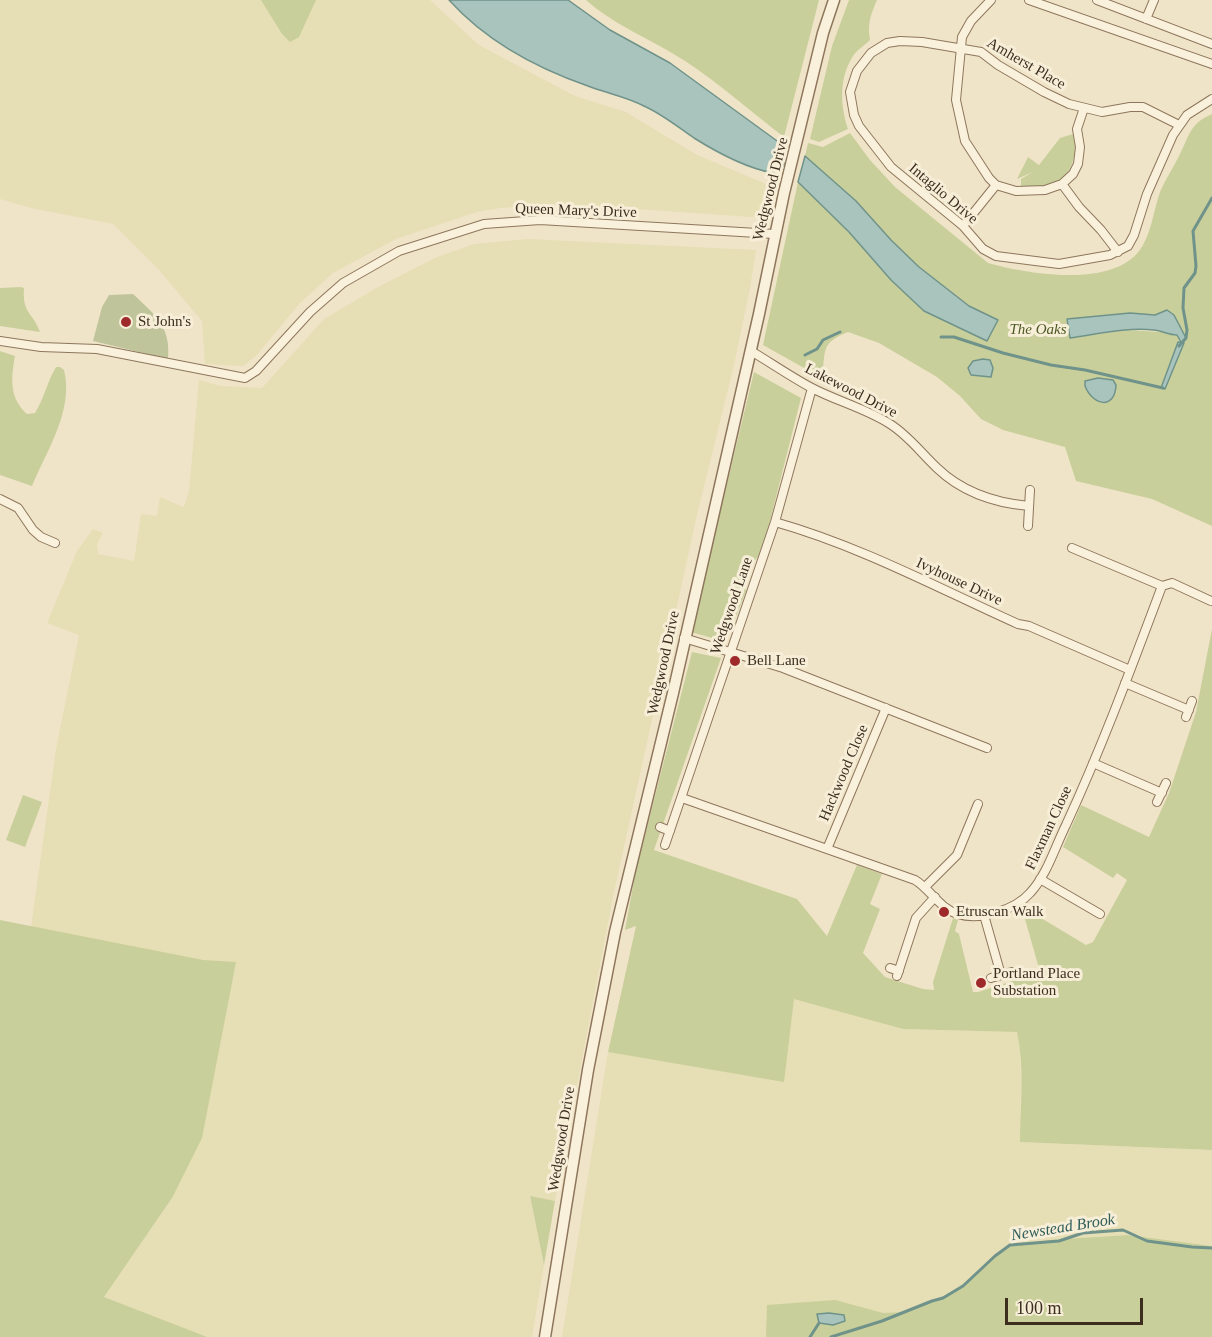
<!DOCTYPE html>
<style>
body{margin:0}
#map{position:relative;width:1212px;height:1337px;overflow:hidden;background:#f0e4c8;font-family:Georgia,serif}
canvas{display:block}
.scale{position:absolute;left:1005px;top:1298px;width:138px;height:27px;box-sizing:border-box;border:3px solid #3d2e20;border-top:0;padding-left:8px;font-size:18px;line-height:21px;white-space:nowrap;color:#3d2e20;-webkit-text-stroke:4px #f7eed8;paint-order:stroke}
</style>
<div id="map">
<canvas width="1212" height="1337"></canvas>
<div class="scale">100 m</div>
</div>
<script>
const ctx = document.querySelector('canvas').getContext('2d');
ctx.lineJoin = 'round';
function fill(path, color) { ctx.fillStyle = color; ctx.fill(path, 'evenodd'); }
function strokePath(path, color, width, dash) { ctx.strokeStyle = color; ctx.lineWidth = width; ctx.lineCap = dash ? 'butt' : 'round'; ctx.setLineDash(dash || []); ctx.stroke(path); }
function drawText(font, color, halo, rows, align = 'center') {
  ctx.font = font + ' Georgia,serif'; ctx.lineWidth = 6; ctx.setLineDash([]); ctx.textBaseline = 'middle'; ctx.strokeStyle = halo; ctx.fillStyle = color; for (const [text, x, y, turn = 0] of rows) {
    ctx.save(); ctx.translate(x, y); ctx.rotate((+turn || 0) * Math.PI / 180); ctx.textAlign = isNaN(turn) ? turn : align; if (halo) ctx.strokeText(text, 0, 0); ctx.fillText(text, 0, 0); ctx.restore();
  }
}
const farmland = new Path2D(`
 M 0,0 L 430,0 L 479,45 L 575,96 L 626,112 L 697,155 L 771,186 L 764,218 L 595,206 L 541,205 L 501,208 L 477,212 L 396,239 L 333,273 L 300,303 L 256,356 L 243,366 L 205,364 L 202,321 L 158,269 L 113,224 L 31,208 L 0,199 Z
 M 528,239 L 756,250 L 750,288 L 734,365 L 697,515 L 613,897 L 555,1201 L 530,1197 L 544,1265 L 532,1337 L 207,1337 L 195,1334 L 104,1297 L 172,1198 L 236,962 L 203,961 L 31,927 L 56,749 L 79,635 L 47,623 L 77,551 L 93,529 L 103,533 L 97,544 L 98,554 L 134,561 L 141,514 L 157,516 L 160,497 L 183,507 L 185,504 L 189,491 L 199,380 L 220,386 L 262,388 L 324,319 L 380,286 L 437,257 L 474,244 Z
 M 794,998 L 903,1029 L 1017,1032 L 1020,1047 L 1021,1082 L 1020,1142 L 1212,1150 L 1212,1246 L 1128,1235 L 1048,1240 L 1010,1245 L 995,1256 L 963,1286 L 943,1298 L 831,1337 L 562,1337 L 608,1052 L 683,1064 Z`);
const green = new Path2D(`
 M 261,0 L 316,0 L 299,37 L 290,42 L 282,34 Z
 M 586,0 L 819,0 L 784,137 C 751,112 720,84 685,61 C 653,40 615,26 586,0 Z
 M 849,0 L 877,0 C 871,14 867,24 870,40 C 865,45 857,50 853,56 C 839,78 840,105 848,129 L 819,142 L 810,139 L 832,46 Z
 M 1212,114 L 1212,526 L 1152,499 L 1076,481 L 1065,447 L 1003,430 L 981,419 L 960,396 L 937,377 L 879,343 L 848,332 C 820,343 826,350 822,378 L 763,345 L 798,182 L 849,232 L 891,280 L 924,311 L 986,341 L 998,320 L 969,306 L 919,267 L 891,240 L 856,201 L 805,156 L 808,143 L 823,147 L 850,133 L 870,160 L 895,187 L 988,263 C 1027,274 1119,290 1143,245 C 1152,229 1154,209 1160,192 C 1165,180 1173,168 1179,156 C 1190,135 1189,124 1212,114 ZM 1167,310 L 1160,332 L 1127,330 L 1070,338 L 1068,319 L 1130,313 L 1156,315 Z
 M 1073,134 C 1079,153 1071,180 1050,185 C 1041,187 1030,186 1021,187 L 1021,179 L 1033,172 L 1017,179 L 1028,157 L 1039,165 L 1060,138 Z
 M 21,287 L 24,288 C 22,314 33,312 40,332 L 0,326 L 0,288 Z
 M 0,351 L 15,356 C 11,378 9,398 27,414 L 35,413 C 44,399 47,382 56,367 L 60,367 L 64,370 C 74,410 47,450 32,486 L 0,475 Z
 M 754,372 L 801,398 L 769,525 L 758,557 L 750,565 L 743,582 L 746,591 L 726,642 L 691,632 Z
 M 1212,629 L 1212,1150 L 1020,1142 C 1020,1106 1025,1069 1017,1032 L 903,1029 L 794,999 L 784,1082 L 608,1052 L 636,926 L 625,930 L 636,870 L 692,652 L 721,658 L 654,850 L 797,899 L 827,936 L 857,865 L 882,874 L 870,904 L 880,909 L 863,953 L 885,977 L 923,989 L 934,990 L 933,982 L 953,918 L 958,920 L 955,931 L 959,934 L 973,992 L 978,992 L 1040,972 L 1023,912 L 1026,909 L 1086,945 L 1093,942 L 1127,880 L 1117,873 L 1113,878 L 1063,847 L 1081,805 L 1149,837 L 1169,793 L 1196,712 Z
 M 23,795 L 42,802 L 25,847 L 6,840 Z
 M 0,920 L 203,960 L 236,962 L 202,1138 L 172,1198 L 104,1297 L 207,1337 L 0,1337 Z
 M 530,1196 L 555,1201 L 544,1265 Z
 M 1128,1235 L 1212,1246 L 1212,1337 L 766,1337 L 767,1305 L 835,1300 L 883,1313 L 908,1312 L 956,1291 L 973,1278 L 995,1256 L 1010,1245 L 1048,1240 Z`);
const cemetery = new Path2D(`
 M 133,294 C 155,315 171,326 168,359 L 93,341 L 102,307 L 109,295 Z`);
const water = new Path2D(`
 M 449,0 L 568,0 L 610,30 L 670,63 L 784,146 L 786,154 L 785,162 L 783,166 L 773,173 C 746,168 718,153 694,138 C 678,127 662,114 644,106 C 627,97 606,93 588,86 C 536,68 486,41 449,0 Z
 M 805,156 L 856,201 L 891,240 L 919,267 L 969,306 L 998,320 L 987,341 L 924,311 L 891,280 L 849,232 L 798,182 Z
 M 1167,310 L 1174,315 L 1186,338 L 1184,341 L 1181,342 L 1177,335 C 1168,335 1163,331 1154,330 C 1127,327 1098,334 1070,338 L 1067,319 L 1130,313 L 1155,315 Z
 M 1178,342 L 1184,343 L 1165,389 L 1161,388 Z
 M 983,359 L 990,360 L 993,368 L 991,377 L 971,375 L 968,368 L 973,361 Z
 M 1098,378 L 1113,380 L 1116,385 C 1115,410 1093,406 1085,386 L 1085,381 Z
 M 829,1313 L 844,1315 L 845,1321 L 833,1325 L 819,1323 L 817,1314 Z`);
const stream = new Path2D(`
 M 941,337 L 954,337 L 1003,353 L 1051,365 L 1085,370 L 1163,388
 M 1179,346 L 1186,338 L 1187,330 L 1183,308 L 1184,288 L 1195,273 L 1196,266 L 1193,231 L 1212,198
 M 805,355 L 817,349 L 823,340 L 840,332
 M 810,1337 L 819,1323
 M 831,1337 L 882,1321 L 932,1301 L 943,1298 L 963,1286 L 995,1256 L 1010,1245 L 1059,1241 L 1083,1233 L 1123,1230 L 1147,1241 L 1192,1247 L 1212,1248`);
const minor = new Path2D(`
 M 991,0 L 971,21 L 962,37 L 956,100 L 965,141 L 989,178 L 996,185 L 1016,191 L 1045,190 L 1062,184 L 1073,174 L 1078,164 L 1080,147 L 1077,129 L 1084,108
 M 1029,0 L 1212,64
 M 1097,0 L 1212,44
 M 1146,19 L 1154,0
 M 1179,125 L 1143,107 L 1130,107 L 1102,112 L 1069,104 L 1044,92 L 998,65 L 981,52 L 922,42 L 900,41 L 887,43 L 871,53 L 857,71 L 850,92 L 854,115 L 859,126 L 891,167 L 963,226 L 983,249 L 996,256 L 1059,264 L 1110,255 L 1128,246 L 1134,235 L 1147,194 L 1173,135 L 1187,115 L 1212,99
 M 1062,184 L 1079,207 L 1101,230 L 1118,252
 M 963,226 L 996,185
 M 0,341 L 41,347 L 97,349 L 245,378 L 256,371 L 310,312 L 343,283 L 399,251 L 484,224 L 540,220 L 774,234
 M 751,351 C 771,363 790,376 810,387 C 836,401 865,408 890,424 C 909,436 921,453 937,468 C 962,492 995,503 1029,506
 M 0,499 L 18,508 L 33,530 L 41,537 L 55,543
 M 775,522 C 860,546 938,588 1018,624 L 1029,626 L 1130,670
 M 1028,526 L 1030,490
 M 1072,548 L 1162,586 L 1172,583 L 1211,601
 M 684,638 L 783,668 L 987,748
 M 1125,683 L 1189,710
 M 1186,717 L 1192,701
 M 1093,763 L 1162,793
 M 682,798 L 915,880 C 930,889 940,909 958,914 C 980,921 1015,910 1030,893 C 1047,875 1055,847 1066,825 C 1102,747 1132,666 1162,586
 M 1157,802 L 1166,783
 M 660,827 L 670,831
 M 665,845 L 775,522 L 812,388
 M 827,849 L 886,708
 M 1040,879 L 1100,914
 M 926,886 L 957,855 L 978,804
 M 984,915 L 1001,975
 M 890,968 L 899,971
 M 897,976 L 916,918 L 935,897
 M 991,978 L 1012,972`);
const tertiary = new Path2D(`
 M 545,1337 L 588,1070 L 615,932 L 673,693 L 759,314 L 784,193 L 823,33 L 834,0`);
const markers = [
 [126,322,6,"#9e2a2b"],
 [735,661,6,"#9e2a2b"],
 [944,912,6,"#9e2a2b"],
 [981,983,6,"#9e2a2b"]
];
const streetNames = [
 ["Amherst Place",1026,64,30],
 ["Wedgwood Drive",771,189,-76],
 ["Intaglio Drive",943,194,40],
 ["Queen Mary's Drive",576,211,2],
 ["Lakewood Drive",851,391,27],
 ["Ivyhouse Drive",959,582,25],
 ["Wedgwood Lane",732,606,-71],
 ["Wedgwood Drive",664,663,-78],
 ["Hackwood Close",844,773,-67],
 ["Flaxman Close",1049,828,-65],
 ["Wedgwood Drive",562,1139,-81]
];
const poiNames = [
 ["St John's",138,322],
 ["Bell Lane",747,661],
 ["Etruscan Walk",956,912],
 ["Portland Place",993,974],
 ["Substation",993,991]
];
const parkNames = [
 ["The Oaks",1038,330]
];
const waterNames = [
 ["Newstead Brook",1063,1228,-9]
];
fill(farmland, '#e6deb5');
fill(green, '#c9cf9b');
fill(cemetery, '#bfc49a');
fill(water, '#a9c4bc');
strokePath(water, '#6f938a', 1.5);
strokePath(stream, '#6f938a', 3);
strokePath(minor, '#8d765c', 10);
strokePath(tertiary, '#8d765c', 13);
strokePath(minor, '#faf1dc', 8);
strokePath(tertiary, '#faf1dc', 10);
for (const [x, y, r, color] of markers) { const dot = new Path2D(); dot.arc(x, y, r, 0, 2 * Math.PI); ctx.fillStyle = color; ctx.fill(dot); strokePath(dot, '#f7eed8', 2); }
drawText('15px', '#3d2e20', '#f7eed8', streetNames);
drawText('15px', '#3d2e20', '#f7eed8', poiNames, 'left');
drawText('italic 15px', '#4d5a26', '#f7eed8', parkNames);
drawText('italic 16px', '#2f5d5a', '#f7eed8', waterNames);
</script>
